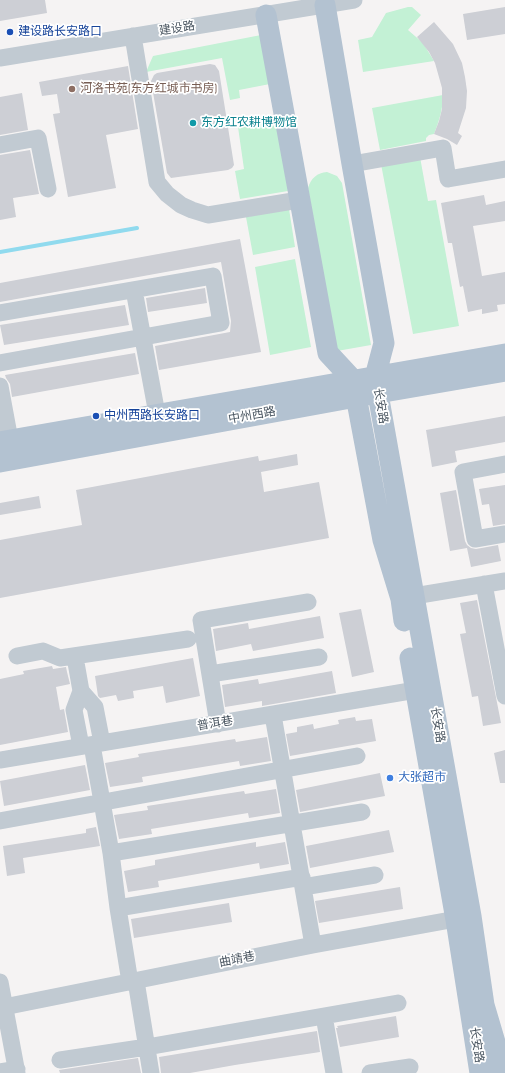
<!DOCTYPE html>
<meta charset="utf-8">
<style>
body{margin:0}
canvas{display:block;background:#f5f3f3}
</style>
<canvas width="505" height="1073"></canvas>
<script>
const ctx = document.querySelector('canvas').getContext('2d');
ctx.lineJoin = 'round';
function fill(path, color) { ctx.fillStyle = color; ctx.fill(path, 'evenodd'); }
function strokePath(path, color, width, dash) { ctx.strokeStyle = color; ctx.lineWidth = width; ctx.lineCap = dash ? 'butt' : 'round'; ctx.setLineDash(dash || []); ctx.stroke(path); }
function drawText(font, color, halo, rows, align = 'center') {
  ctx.font = font + ' "Sofia Sans Condensed","Noto Sans SC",sans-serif'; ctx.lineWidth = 3.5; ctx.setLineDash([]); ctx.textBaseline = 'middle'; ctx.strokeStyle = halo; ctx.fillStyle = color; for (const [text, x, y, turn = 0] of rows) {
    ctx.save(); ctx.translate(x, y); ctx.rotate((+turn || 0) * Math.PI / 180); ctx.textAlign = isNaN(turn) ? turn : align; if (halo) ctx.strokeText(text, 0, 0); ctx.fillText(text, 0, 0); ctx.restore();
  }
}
const green = new Path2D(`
 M 408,7 L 412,7 L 421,15 L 408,30 L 423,43 L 434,61 L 363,72 L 358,40 L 372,37 L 386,13 Z
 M 261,35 L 270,84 L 239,90 L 240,98 L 230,100 L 222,58 L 146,72 L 153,56 Z
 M 443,95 C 443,109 439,121 434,134 L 429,135 L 426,138 L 426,141 L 380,150 L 372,108 Z
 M 276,121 L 288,191 L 240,199 L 235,171 L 244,169 L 238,127 Z
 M 420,157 L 428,201 L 436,200 L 459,326 L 413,334 L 381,164 Z
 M 327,172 L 337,176 L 342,183 L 371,345 L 337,351 L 308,188 C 311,178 317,173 327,172 Z
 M 289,209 L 295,247 L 253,255 L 246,217 Z
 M 295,259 L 311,347 L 270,355 L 255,267 Z`);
const stream = new Path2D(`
 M 0,252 L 137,228`);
const building = new Path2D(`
 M 0,0 L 45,0 L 47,13 L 0,21 Z
 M 505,7 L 505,34 L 467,40 L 463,14 Z
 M 434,22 L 453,44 L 462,63 L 465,77 L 467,91 L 466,108 L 458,133 L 462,136 L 457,145 L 447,139 L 434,134 L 439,121 L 442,109 L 442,88 L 435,63 L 429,52 L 417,37 Z
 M 210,64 L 215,65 L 219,71 L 234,165 L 232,168 L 228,170 L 171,178 L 167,173 L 151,81 L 154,75 L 157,73 Z
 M 128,66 L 138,129 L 106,135 L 116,188 L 68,197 L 53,114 L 60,113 L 57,94 L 42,96 L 39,82 Z
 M 22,93 L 28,130 L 0,135 L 0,97 Z
 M 30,150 L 39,194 L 13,198 L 16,217 L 0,220 L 0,155 Z
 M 484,195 L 486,205 L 505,201 L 505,221 L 473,226 L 482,276 L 505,272 L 505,304 L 497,305 L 498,311 L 482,314 L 482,309 L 468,312 L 463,286 L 460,287 L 452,243 L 448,243 L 441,203 Z
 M 240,239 L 261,352 L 159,370 L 155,346 L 230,332 L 231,321 L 221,262 L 0,302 L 0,283 Z
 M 205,288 L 207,303 L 148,312 L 146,298 Z
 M 125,305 L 129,325 L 4,345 L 0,325 Z
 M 135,353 L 139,374 L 12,397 L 10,384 L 6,378 L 5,375 Z
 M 505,416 L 505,442 L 455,451 L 457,462 L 432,467 L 426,430 Z
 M 297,454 L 298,465 L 261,472 L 264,492 L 319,482 L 329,538 L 0,598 L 0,540 L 82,525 L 76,490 L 258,456 L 259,461 Z
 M 505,485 L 505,524 L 493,526 L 489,504 L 482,505 L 479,489 Z
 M 456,490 L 465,541 L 467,545 L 471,548 L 476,549 L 498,545 L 501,561 L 471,567 L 467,548 L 450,551 L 440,493 Z
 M 39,496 L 41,508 L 0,515 L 0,503 Z
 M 477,600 L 501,723 L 483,726 L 478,696 L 472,697 L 460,634 L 466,633 L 460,603 Z
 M 361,609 L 374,672 L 352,677 L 339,613 Z
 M 320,616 L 324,638 L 253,651 L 251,644 L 216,651 L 213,629 L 248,623 L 249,629 Z
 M 193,658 L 200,696 L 166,703 L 163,686 L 133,691 L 134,698 L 118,701 L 116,695 L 100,698 L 98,696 L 95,676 Z
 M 52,666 L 53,669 L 66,667 L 67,672 L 70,684 L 56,687 L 60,710 L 64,709 L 68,732 L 0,745 L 0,679 L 24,674 L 23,671 Z
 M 332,671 L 336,693 L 262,706 L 262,701 L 225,707 L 222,685 L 258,679 L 259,684 Z
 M 355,717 L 356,721 L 372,719 L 376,741 L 290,756 L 286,734 L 297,732 L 297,727 L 313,724 L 314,729 L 339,724 L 338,720 Z
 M 267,737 L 271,761 L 240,766 L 239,761 L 142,777 L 143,782 L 110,787 L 105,763 L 139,757 L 138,754 L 235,739 L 236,742 Z
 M 505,750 L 505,783 L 500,783 L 494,753 Z
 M 85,765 L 90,790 L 4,806 L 0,781 Z
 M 380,773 L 385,796 L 300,812 L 296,790 Z
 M 276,789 L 280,813 L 249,818 L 248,813 L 151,829 L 152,834 L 119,839 L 114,815 L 148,810 L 147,806 L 244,791 L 245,794 Z
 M 96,827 L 100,846 L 23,858 L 25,873 L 7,876 L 3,846 L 86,833 L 86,829 Z
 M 389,830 L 394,852 L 310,868 L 306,846 Z
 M 256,842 L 256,847 L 285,842 L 289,864 L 260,869 L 259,863 L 158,881 L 159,887 L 128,892 L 124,871 L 155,865 L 155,860 Z
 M 400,887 L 403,909 L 319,923 L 315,901 Z
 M 229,903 L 232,922 L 134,938 L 131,919 Z
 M 396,1016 L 399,1037 L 340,1047 L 336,1028 L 338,1028 L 337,1026 Z
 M 317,1031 L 320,1052 L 235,1065 L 190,1073 L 161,1073 L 159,1057 Z
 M 138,1058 L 141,1073 L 60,1073 L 59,1070 Z`);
const minor = new Path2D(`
 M 133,36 L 157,182 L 167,194 L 181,205 L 192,210 L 208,215 L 299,200
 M 0,58 L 354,0
 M 0,145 L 38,138 L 48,189
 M 352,164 L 443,148 L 448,179 L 505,169
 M 134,290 L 157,414
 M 0,313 L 213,276 L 221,323 L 0,363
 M 0,386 L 10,440
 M 505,464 L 463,472 L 475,539 L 505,534
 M 484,584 L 505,696
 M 414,596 L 505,581
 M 17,656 L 43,651 L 60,658 L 188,639
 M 75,657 L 81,691
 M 210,674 L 319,657
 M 273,715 L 313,945
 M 218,724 L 201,620 L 308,602
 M 92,745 L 111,853 L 118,908 L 130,982
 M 81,746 L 74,710 L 81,691 L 95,707 L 102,743
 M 0,760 L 428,688
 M 0,821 L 357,756
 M 111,853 L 362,812
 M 303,887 L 375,875
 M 118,908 L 302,877
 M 136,981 L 151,1073
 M 0,982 L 17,1073
 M 4,1007 L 313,945 L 467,917
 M 324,1016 L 334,1073
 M 60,1060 L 147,1047 L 398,1003
 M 0,1072 L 17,1069
 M 370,1073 L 410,1067`);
const major = new Path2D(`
 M 325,5 L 352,164 L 384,343 L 375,377 L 471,916 L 484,1005 L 497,1049 L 501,1073
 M 266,15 L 328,353 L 353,380 L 383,540 L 401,599 L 404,621
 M 0,442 L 505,354
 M 0,462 L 378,393 L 505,371
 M 410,658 L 456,920 L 480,1073`);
const markers = [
 [10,32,4,"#1a4fb4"],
 [72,89,4,"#8d6e63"],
 [193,123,4,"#0f9aa8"],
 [96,416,4,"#1a4fb4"],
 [390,778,4,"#3f7fe0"]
];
const streetNames = [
 ["建设路",177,29,-9],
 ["长安路",380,406,80],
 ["中州西路",252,416,-10],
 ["普洱巷",215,724,-9],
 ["长安路",437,725,80],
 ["曲靖巷",237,960,-11],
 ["长安路",476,1045,81]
];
const transitNames = [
 ["建设路长安路口",18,32],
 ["中州西路长安路口",104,416]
];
const educationNames = [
 ["河洛书苑(东方红城市书房)",80,89]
];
const cultureNames = [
 ["东方红农耕博物馆",201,123]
];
const shopNames = [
 ["大张超市",398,778]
];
fill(green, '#c3f1d5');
strokePath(stream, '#90daee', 4);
fill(building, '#cdcfd5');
strokePath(minor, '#c1cad2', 17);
strokePath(major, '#b3c2d1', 21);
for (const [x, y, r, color] of markers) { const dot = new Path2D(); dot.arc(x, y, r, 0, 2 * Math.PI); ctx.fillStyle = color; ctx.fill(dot); strokePath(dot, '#fff', 1.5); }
drawText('12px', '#4a5661', '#fff', streetNames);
drawText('12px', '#164399', '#fff', transitNames, 'left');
drawText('12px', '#785e54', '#fff', educationNames, 'left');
drawText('12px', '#0d838f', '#fff', cultureNames, 'left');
drawText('12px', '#366cbe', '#fff', shopNames, 'left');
</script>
